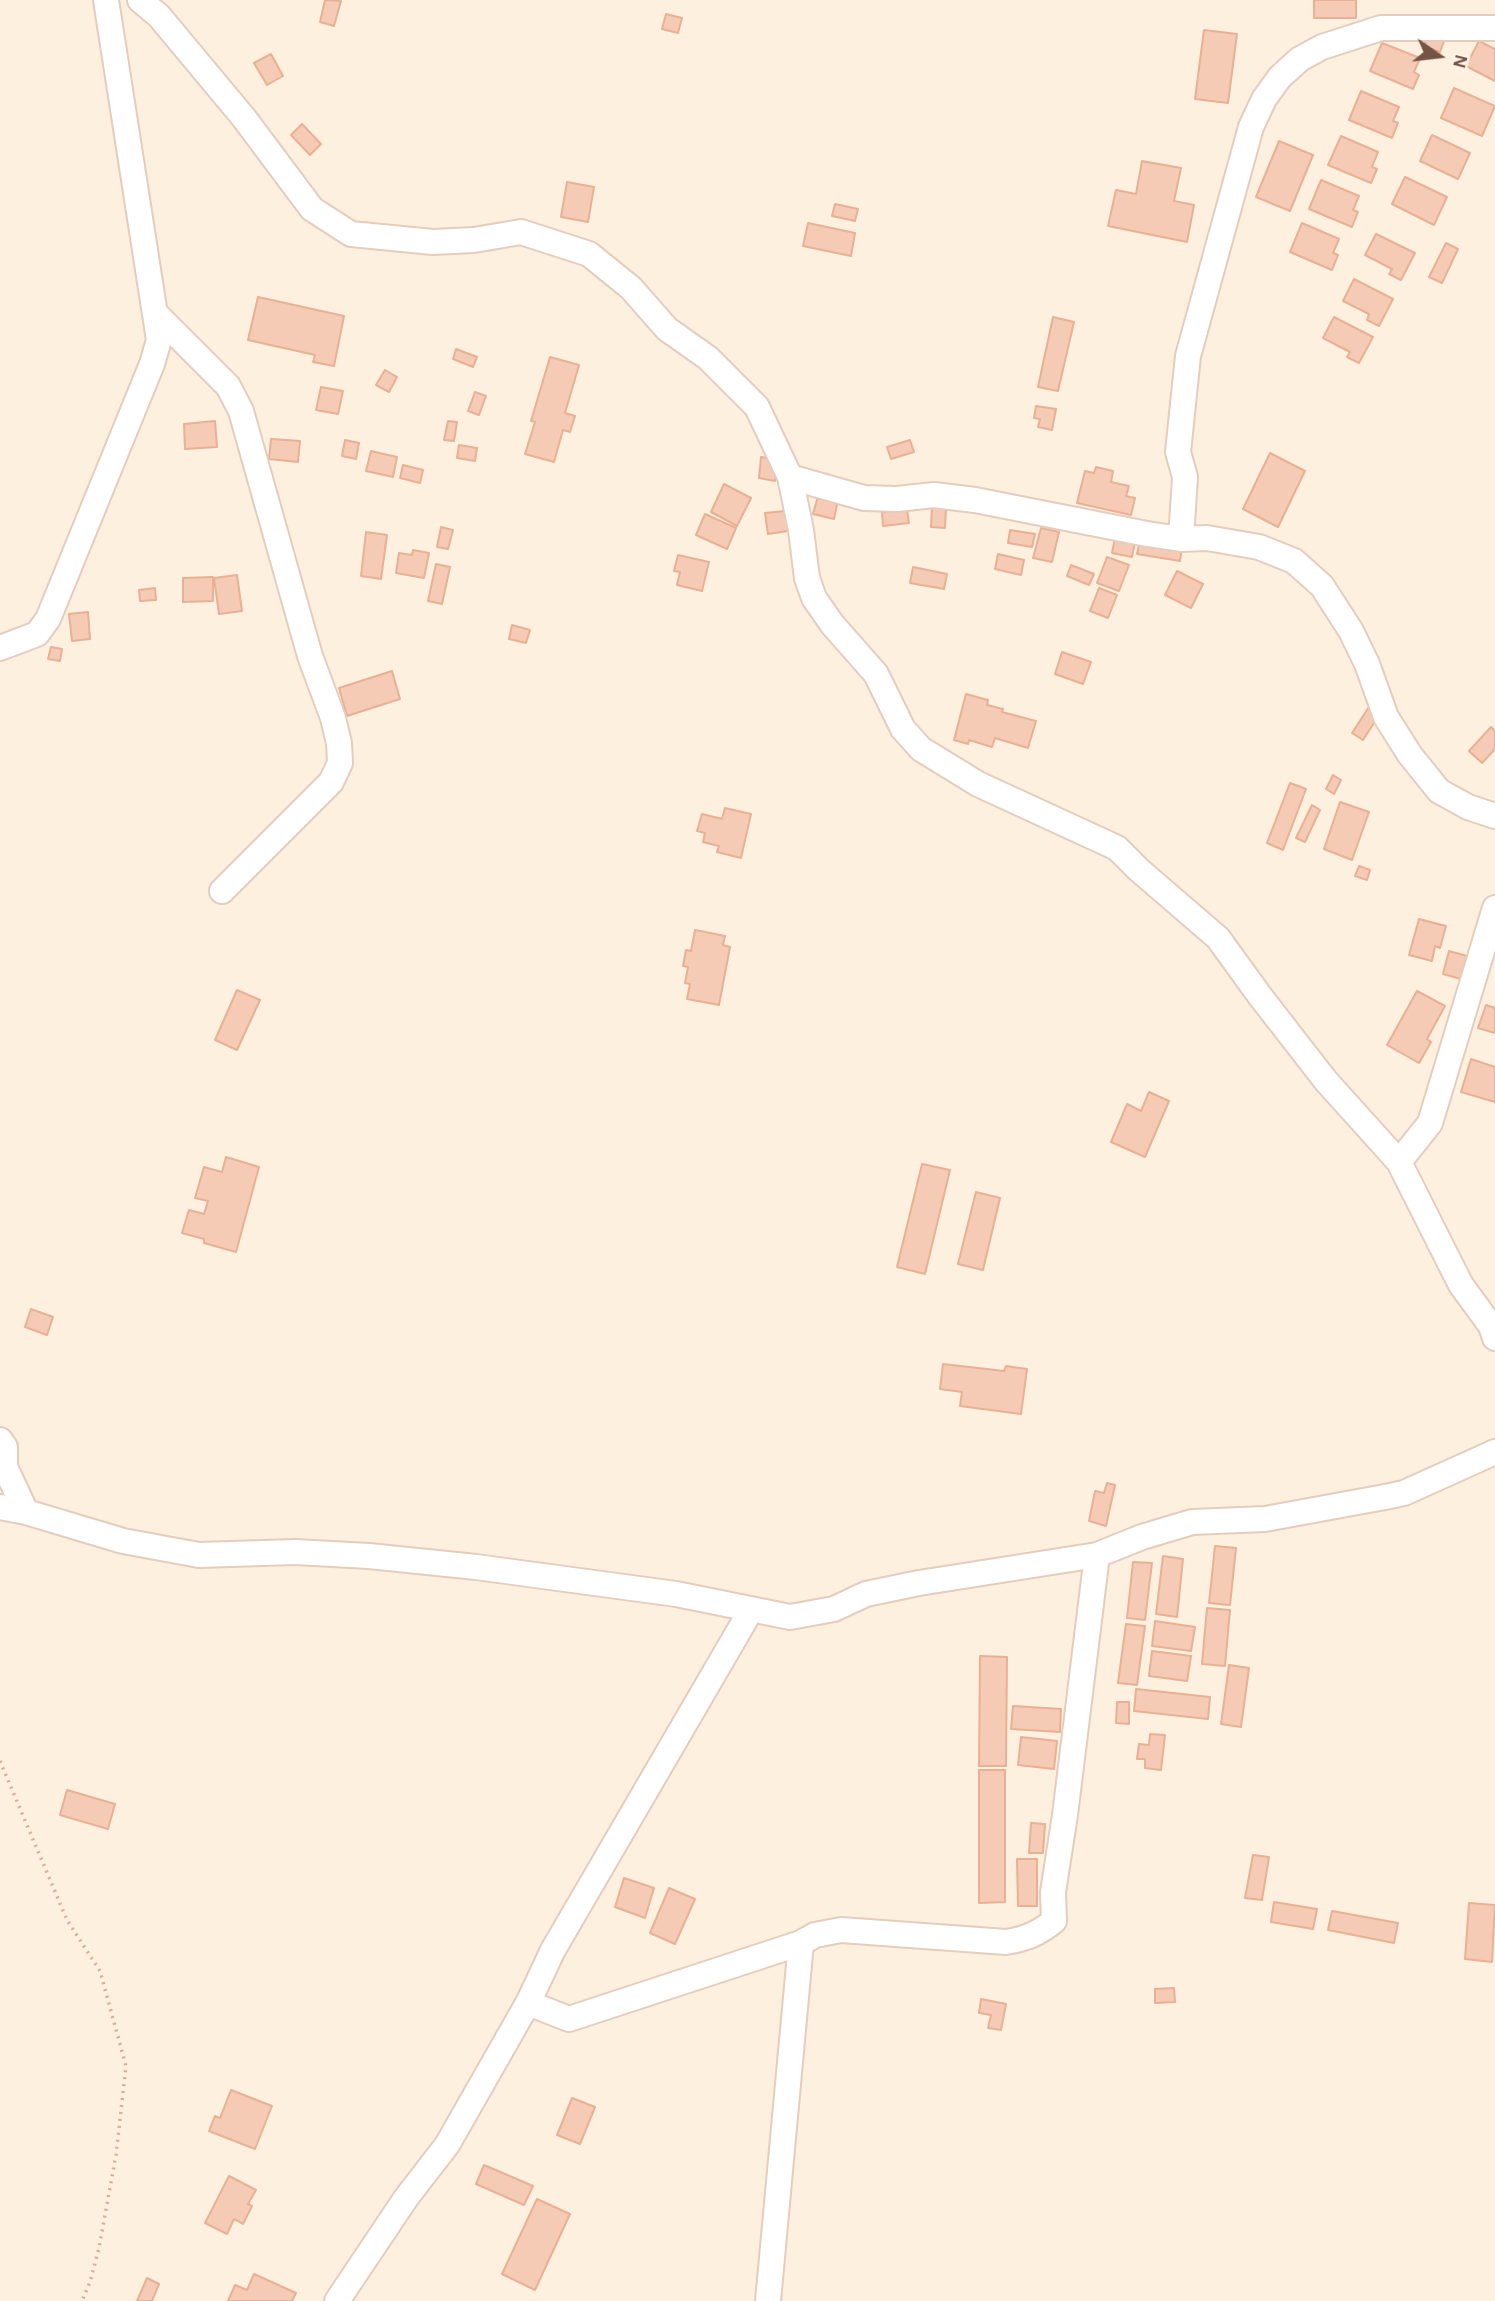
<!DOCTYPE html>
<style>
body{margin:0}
#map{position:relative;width:1495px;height:2301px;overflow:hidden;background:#fef0df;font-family:"Alegreya Sans",sans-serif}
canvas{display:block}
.north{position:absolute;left:1404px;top:21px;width:70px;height:70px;-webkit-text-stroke:5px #fff4e6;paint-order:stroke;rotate:104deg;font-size:19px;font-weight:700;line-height:28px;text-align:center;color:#755445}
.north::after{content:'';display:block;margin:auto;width:24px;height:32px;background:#755445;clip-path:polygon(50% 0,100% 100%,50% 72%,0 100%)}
</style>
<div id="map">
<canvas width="1495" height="2301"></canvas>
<div class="north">N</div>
</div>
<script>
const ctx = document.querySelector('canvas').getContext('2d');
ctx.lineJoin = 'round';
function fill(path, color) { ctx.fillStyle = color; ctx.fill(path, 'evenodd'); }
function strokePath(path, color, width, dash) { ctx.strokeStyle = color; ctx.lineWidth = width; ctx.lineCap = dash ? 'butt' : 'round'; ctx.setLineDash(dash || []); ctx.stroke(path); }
const building = new Path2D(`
 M 325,0 L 341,1 L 334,26 L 320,22 Z
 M 1314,0 L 1356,0 L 1356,18 L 1314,18 Z
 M 666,14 L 682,18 L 678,33 L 662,29 Z
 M 1204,30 L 1237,34 L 1228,103 L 1195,99 Z
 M 1428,35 L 1444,41 L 1440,52 L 1424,46 Z
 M 1479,41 L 1495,49 L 1495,81 L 1466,66 Z
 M 1382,43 L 1420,58 L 1414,72 L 1419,75 L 1413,89 L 1370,71 Z
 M 271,54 L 283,76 L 267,85 L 254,63 Z
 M 1454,88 L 1495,106 L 1482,136 L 1441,118 Z
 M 1361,91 L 1399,107 L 1393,121 L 1398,123 L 1392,138 L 1349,120 Z
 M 302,124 L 321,144 L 310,155 L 291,135 Z
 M 1432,135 L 1470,153 L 1458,179 L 1420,161 Z
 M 1341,136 L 1378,152 L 1372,167 L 1377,169 L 1371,183 L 1328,165 Z
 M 1279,141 L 1313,155 L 1290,211 L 1256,197 Z
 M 1142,161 L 1181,168 L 1174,201 L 1194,205 L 1187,242 L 1108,226 L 1116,190 L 1136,194 Z
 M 1405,177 L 1447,197 L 1434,225 L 1392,204 Z
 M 1321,180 L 1359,196 L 1353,210 L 1358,212 L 1352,227 L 1309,209 Z
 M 567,182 L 594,187 L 588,222 L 561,217 Z
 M 835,204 L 858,209 L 855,221 L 832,216 Z
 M 808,223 L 855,233 L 851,256 L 803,246 Z
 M 1302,223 L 1339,239 L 1333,253 L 1338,255 L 1332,270 L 1290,252 Z
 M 1376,234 L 1415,253 L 1401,280 L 1389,274 L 1392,269 L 1365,255 Z
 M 1446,243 L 1458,249 L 1442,283 L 1429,277 Z
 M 1354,279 L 1393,299 L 1379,326 L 1367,320 L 1369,314 L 1343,301 Z
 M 258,297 L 344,316 L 334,366 L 313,362 L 315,355 L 248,340 Z
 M 1053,317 L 1074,322 L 1058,391 L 1038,387 Z
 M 1334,317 L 1373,337 L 1359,363 L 1347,357 L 1350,352 L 1323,338 Z
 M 456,349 L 477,357 L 473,367 L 453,359 Z
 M 550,357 L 579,365 L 565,413 L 575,416 L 570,432 L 563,430 L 554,462 L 525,454 L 535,422 L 531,421 Z
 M 385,370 L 397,377 L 389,392 L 376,385 Z
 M 321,387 L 343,391 L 338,414 L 316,410 Z
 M 475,392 L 486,396 L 479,415 L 468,411 Z
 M 1036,406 L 1056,409 L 1052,430 L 1038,427 L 1040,419 L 1034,418 Z
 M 215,421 L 217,447 L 185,449 L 184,424 Z
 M 448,421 L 457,422 L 454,441 L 444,440 Z
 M 271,439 L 300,441 L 298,462 L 269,459 Z
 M 345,440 L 359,443 L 356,459 L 342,456 Z
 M 910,440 L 914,452 L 891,459 L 887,447 Z
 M 459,445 L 477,448 L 475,461 L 457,458 Z
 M 371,451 L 397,457 L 393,477 L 366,471 Z
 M 1270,453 L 1305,471 L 1278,527 L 1243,509 Z
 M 761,457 L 777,459 L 775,481 L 759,478 Z
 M 403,465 L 423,470 L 420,483 L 400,478 Z
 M 1096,467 L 1113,471 L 1111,482 L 1129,486 L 1126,496 L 1135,498 L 1131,515 L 1077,503 L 1085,471 L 1094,473 Z
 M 724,484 L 751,498 L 737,526 L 711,512 Z
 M 818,496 L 838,500 L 834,519 L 813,514 Z
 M 932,506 L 946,507 L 945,528 L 931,527 Z
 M 907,510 L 909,523 L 883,526 L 882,512 Z
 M 785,511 L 788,531 L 768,534 L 765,513 Z
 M 705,514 L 736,528 L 727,549 L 696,535 Z
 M 441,527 L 453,530 L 448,549 L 437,547 Z
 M 1041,528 L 1059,532 L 1052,562 L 1033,558 Z
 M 1010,530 L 1035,534 L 1032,547 L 1008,543 Z
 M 366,532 L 387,535 L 381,579 L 361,576 Z
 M 1115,538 L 1135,542 L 1132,557 L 1112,553 Z
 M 1140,540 L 1182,547 L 1180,561 L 1137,554 Z
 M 413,550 L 429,553 L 424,578 L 396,573 L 399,553 L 412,555 Z
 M 998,554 L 1024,560 L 1021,575 L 995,569 Z
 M 678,555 L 709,562 L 702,591 L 677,585 L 680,572 L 674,571 Z
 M 1107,557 L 1129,565 L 1119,591 L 1097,583 Z
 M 436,564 L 450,567 L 442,604 L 428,601 Z
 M 1071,565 L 1094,574 L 1089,585 L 1067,576 Z
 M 913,567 L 947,574 L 944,589 L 910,583 Z
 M 1177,571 L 1203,584 L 1191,608 L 1165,595 Z
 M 237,575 L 242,611 L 219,614 L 214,578 Z
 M 213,577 L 213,601 L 183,602 L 183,578 Z
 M 155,588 L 156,600 L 140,601 L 139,590 Z
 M 1099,588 L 1117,595 L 1108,618 L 1090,611 Z
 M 88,612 L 90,639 L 72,641 L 69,614 Z
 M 512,625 L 530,630 L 526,643 L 509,639 Z
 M 51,647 L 62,649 L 60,661 L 48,659 Z
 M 1062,652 L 1091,662 L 1083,684 L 1055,674 Z
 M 392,671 L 400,699 L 347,716 L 339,688 Z
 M 966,694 L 988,700 L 987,705 L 1003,709 L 1002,712 L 1036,721 L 1028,748 L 995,738 L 992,747 L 969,740 L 968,744 L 954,740 Z
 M 1369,707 L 1380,714 L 1363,740 L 1352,733 Z
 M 1491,727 L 1495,731 L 1495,749 L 1482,763 L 1469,751 Z
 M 1333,775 L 1341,780 L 1334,794 L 1326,789 Z
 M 1290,783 L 1306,789 L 1283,850 L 1267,843 Z
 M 1340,802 L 1369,812 L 1352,860 L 1324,849 Z
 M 1312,805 L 1320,810 L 1305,842 L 1296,838 Z
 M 725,808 L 751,814 L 741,858 L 717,852 L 719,846 L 703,842 L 705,833 L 697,831 L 702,814 L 722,819 Z
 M 1359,866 L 1370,870 L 1367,880 L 1355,876 Z
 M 1419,919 L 1446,926 L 1440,948 L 1435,946 L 1432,961 L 1409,955 Z
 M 695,930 L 725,936 L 723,945 L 730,947 L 719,1005 L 687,999 L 690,984 L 685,983 L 688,967 L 683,966 L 686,950 L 691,951 Z
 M 1449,951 L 1467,956 L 1461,979 L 1443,974 Z
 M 237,990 L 260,1000 L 237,1050 L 215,1040 Z
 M 1417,991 L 1445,1006 L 1427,1039 L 1431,1042 L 1419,1063 L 1387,1045 Z
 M 1486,1005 L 1495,1008 L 1495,1033 L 1478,1028 Z
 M 1471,1059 L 1495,1067 L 1495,1102 L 1461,1092 Z
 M 1149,1092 L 1169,1101 L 1145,1157 L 1111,1142 L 1127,1104 L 1141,1111 Z
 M 226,1157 L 259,1167 L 236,1252 L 204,1243 L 204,1239 L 182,1233 L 189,1210 L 204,1214 L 208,1201 L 195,1198 L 204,1167 L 222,1172 Z
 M 922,1164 L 950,1170 L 925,1274 L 897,1267 Z
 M 976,1192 L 1000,1198 L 983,1270 L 958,1264 Z
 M 31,1309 L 53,1317 L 47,1335 L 25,1327 Z
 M 943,1364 L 1004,1371 L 1006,1366 L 1027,1369 L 1021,1414 L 960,1406 L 962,1392 L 940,1389 Z
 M 1107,1483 L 1115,1485 L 1106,1526 L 1089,1521 L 1095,1491 L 1104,1493 Z
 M 1215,1546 L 1236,1548 L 1230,1605 L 1209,1603 Z
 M 1163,1556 L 1183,1559 L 1177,1617 L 1156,1614 Z
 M 1133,1562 L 1152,1563 L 1145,1620 L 1127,1618 Z
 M 1207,1608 L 1230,1610 L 1225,1666 L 1202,1664 Z
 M 1155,1621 L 1195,1627 L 1191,1651 L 1152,1646 Z
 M 1126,1624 L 1145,1626 L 1137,1685 L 1118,1683 Z
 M 1152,1651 L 1191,1656 L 1187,1681 L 1149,1676 Z
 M 980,1656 L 1007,1657 L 1006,1766 L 979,1766 Z
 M 1229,1665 L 1249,1668 L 1241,1727 L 1221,1724 Z
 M 1136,1689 L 1210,1697 L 1208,1719 L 1134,1711 Z
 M 1117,1702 L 1129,1702 L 1129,1724 L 1116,1723 Z
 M 1013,1706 L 1061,1709 L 1060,1732 L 1011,1729 Z
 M 1150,1734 L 1165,1735 L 1161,1770 L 1145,1768 L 1145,1759 L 1137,1759 L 1139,1744 L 1149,1745 Z
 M 1021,1737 L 1057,1741 L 1054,1769 L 1018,1765 Z
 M 979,1770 L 1005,1770 L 1005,1902 L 979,1903 Z
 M 67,1790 L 115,1804 L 108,1829 L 60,1815 Z
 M 1031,1823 L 1045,1824 L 1043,1853 L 1029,1853 Z
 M 1253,1855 L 1269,1857 L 1262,1900 L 1245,1898 Z
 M 1017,1859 L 1037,1859 L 1037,1906 L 1018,1906 Z
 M 624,1878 L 654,1888 L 645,1918 L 615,1907 Z
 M 669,1888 L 695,1899 L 675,1944 L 650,1933 Z
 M 1274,1902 L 1317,1909 L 1313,1929 L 1271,1922 Z
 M 1469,1903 L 1495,1905 L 1492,1962 L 1465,1959 Z
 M 1332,1911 L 1398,1923 L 1394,1943 L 1328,1930 Z
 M 1174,1988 L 1175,2002 L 1155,2003 L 1155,1989 Z
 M 981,1999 L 1006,2004 L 1001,2030 L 988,2028 L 991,2015 L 979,2013 Z
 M 231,2090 L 272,2106 L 255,2149 L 209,2131 L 215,2116 L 220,2118 Z
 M 572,2098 L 595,2107 L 580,2144 L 557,2135 Z
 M 484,2165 L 533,2186 L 524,2205 L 476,2184 Z
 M 229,2176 L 256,2190 L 248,2204 L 252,2206 L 243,2224 L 234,2219 L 227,2234 L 205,2223 Z
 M 537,2199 L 570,2214 L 535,2290 L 502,2274 Z
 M 254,2274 L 296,2293 L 292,2301 L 228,2301 L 235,2285 L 247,2290 Z
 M 147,2278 L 159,2284 L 152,2301 L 137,2301 Z`);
const path = new Path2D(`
 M 0,1761 L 67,1920 L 100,1971 L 126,2066 L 116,2155 L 99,2248 L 90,2282 L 82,2301`);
const minor = new Path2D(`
 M 140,0 L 159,16 L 244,118 L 312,209 L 351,234 L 433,242 L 474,240 L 521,232 L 589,254 L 631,288 L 667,329 L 708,358 L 757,407 L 790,477 L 801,530 L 807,578 L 814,598 L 832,624 L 876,674 L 903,729 L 921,749 L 978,784 L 1117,848 L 1139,870 L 1218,938 L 1260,996 L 1326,1081 L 1399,1162 L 1461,1285 L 1491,1326 L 1495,1338
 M 156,314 L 228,386 L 241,411 L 310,656 L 333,718 L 339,743 L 340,763 L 331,782 L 222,891
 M 790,477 L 864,498 L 897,499 L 934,495 L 975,500 L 1147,534 L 1181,539 L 1207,538 L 1259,547 L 1294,561 L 1322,586 L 1351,631 L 1367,664 L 1386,717 L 1410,755 L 1439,791 L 1468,807 L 1495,816
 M 1181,539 L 1185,477 L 1178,452 L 1188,356 L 1251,127 L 1264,99 L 1280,77 L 1300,59 L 1322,47 L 1381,28 L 1495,28
 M 0,648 L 37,634 L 48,619 L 152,364 L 159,340 L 106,0
 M 1399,1162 L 1430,1123 L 1495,908
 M 0,1440 L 5,1447 L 5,1467 L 26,1512
 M 0,1507 L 26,1512 L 123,1541 L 199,1555 L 295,1552 L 369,1556 L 476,1567 L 676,1594 L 790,1617 L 834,1609 L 866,1594 L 919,1583 L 1097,1555 L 1142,1537 L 1192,1522 L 1265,1519 L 1385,1497 L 1404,1493 L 1495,1452
 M 528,2003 L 569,2019 L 801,1943 L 815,1935 L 841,1930 L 1006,1942 C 1026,1939 1039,1933 1054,1921 L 1053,1892 L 1065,1815 L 1097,1555
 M 337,2301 L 406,2198 L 447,2145 L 528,2003 L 553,1950 L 751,1610
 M 768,2301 L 801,1943`);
fill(building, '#f5cbb5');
strokePath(building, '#e8b094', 2);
strokePath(minor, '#e4cdbd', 28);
strokePath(path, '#d9ae98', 3.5, [2, 5]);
strokePath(minor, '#fff', 24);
</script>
